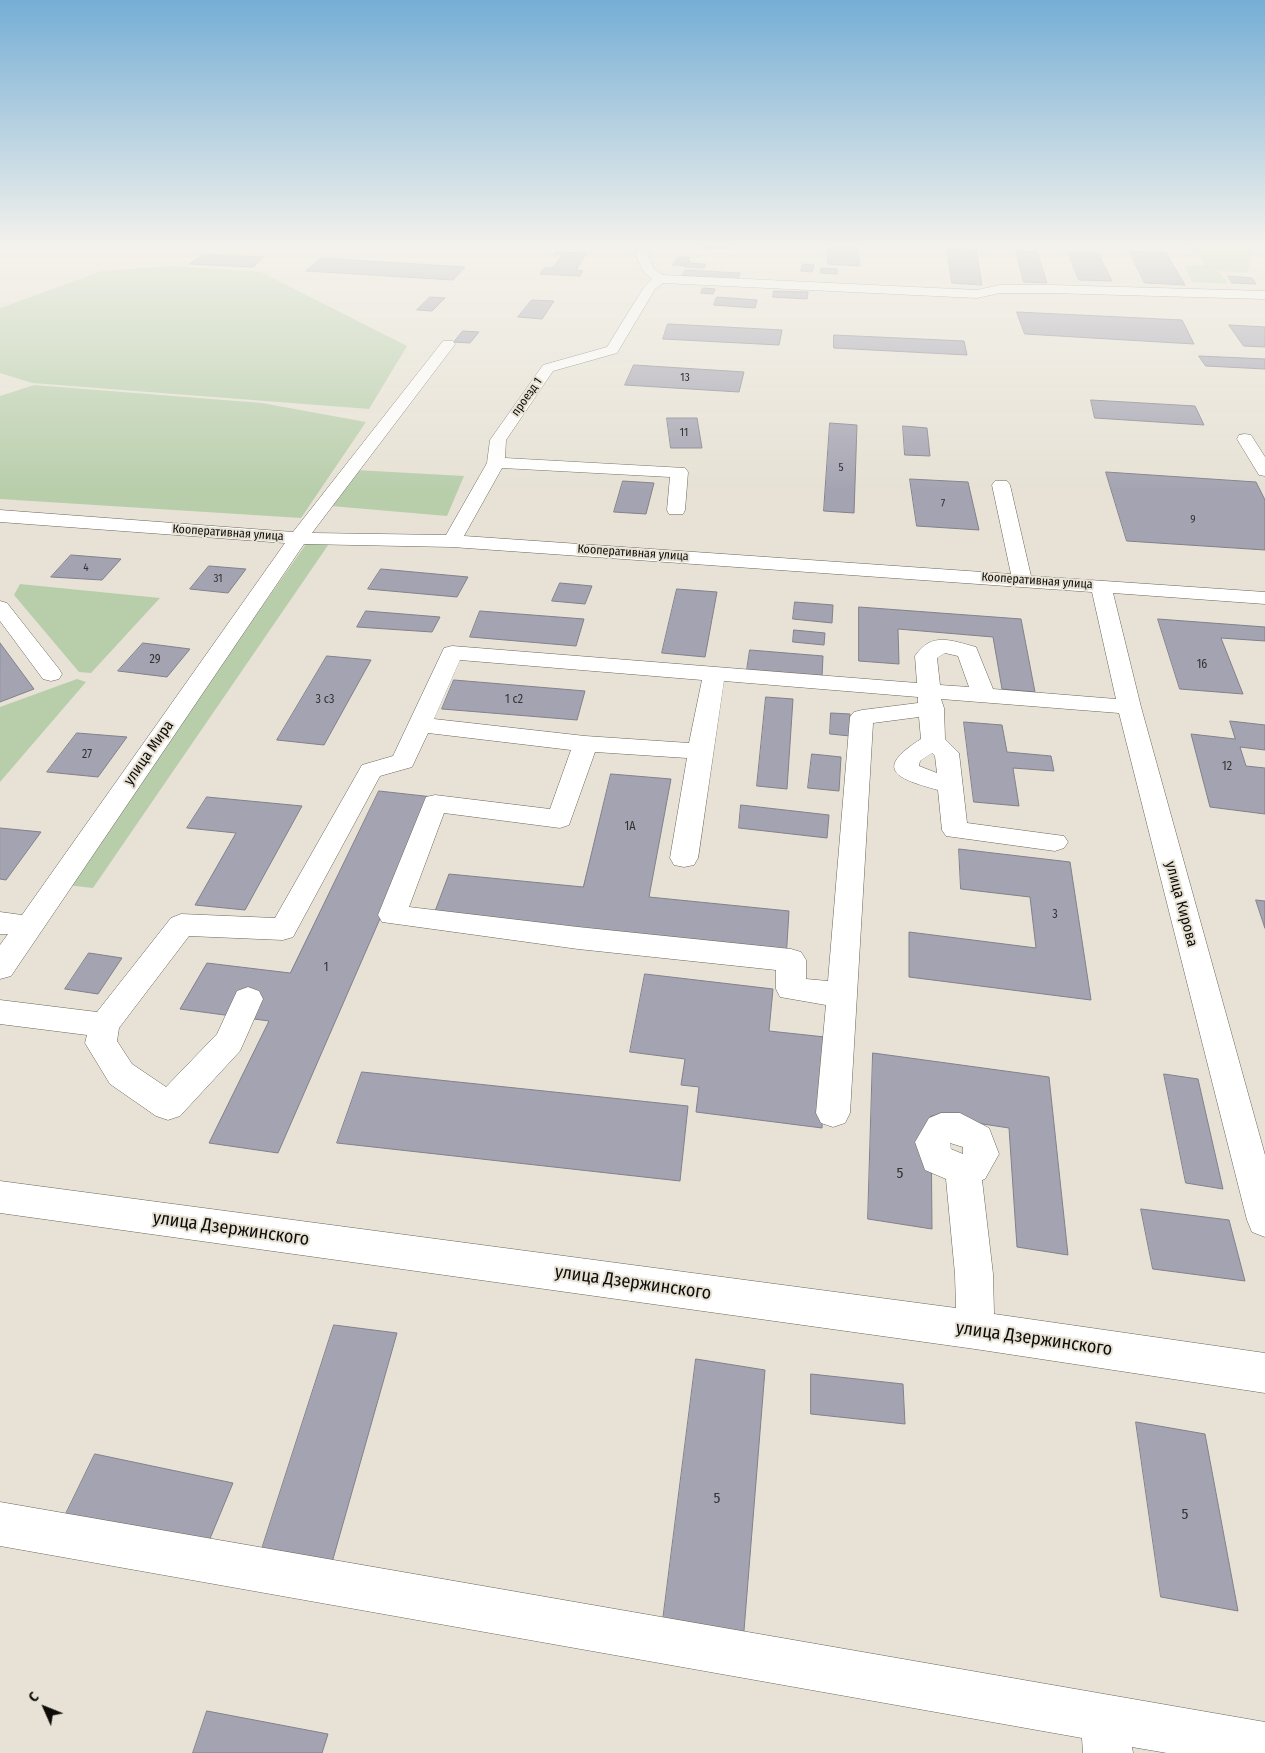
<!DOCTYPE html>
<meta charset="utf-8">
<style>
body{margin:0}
#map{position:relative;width:1265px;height:1753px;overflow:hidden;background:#e7e2d5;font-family:"Fira Sans Condensed",sans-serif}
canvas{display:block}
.north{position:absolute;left:20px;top:1683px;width:50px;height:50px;-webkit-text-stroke:4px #e7e2d5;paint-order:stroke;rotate:314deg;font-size:14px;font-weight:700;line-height:20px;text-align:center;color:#0d0c08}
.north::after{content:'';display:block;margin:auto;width:18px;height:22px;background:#0d0c08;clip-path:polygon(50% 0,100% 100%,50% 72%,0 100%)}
</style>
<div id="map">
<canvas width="1265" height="1753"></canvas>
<div class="north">С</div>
</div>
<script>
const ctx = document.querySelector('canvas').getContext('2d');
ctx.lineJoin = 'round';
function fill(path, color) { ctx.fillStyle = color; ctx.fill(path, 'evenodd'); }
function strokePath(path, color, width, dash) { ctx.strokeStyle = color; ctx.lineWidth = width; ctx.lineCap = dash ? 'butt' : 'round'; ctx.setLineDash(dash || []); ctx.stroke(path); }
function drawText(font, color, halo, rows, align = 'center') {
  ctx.font = font + ' "Fira Sans Condensed",sans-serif'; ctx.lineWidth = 4; ctx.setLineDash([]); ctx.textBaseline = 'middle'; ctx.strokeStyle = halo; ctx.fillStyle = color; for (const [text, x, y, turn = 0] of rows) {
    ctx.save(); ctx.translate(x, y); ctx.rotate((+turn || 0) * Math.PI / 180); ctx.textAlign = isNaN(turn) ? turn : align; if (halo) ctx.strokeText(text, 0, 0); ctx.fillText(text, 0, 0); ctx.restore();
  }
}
const green = new Path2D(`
 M 1177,245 L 1265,245 L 1265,246 L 1254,246 L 1247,273 L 1218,271 L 1228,284 L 1192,282 L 1185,266 L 1204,265 C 1199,252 1190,249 1177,245 Z
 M 174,266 L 261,272 L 407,346 L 369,409 L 32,383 L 0,373 L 0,308 L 102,271 Z
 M 34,385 L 262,403 L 366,422 L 301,518 L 0,499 L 0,396 Z
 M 356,470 L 464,476 L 447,516 L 331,506 Z
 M 311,537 L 333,538 L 93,888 L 66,885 Z
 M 20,584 L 160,598 L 91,673 L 79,672 L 14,595 Z
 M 77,679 L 86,682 L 0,782 L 0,707 Z`);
const building = new Path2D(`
 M 701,245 L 722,245 L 731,246 L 730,249 L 700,248 Z
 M 828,245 L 857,245 L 860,266 L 828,264 Z
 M 947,248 L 976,250 L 982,285 L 952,283 Z
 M 1016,251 L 1037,252 L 1047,283 L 1024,282 Z
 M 1129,251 L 1166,253 L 1185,285 L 1145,283 Z
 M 556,252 L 587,253 L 576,270 L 583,271 L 580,276 L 540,274 L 544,268 L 553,268 L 562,255 L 554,255 Z
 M 1068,252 L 1098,253 L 1112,281 L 1079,280 Z
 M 204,254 L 264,257 L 253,267 L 190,264 Z
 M 678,257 L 689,257 L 688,261 L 691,261 L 685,266 L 673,265 Z
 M 322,258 L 465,267 L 453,280 L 306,271 Z
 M 688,263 L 706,264 L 704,268 L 686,267 Z
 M 803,264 L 814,265 L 812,272 L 801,271 Z
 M 821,268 L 837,269 L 837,274 L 821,273 Z
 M 685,270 L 740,273 L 738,279 L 683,276 Z
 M 1228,276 L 1252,278 L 1256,284 L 1232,283 Z
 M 703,288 L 715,289 L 713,294 L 701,293 Z
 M 774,291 L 808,292 L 807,299 L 773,297 Z
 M 430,297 L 445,298 L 432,311 L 417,310 Z
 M 717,297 L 757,300 L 755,308 L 714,305 Z
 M 532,300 L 554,301 L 542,319 L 518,317 Z
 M 1017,312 L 1182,320 L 1194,344 L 1025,334 Z
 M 668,324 L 782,330 L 779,345 L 663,339 Z
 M 1229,325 L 1265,327 L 1265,347 L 1244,346 Z
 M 463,331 L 479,332 L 470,343 L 454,342 Z
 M 834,335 L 964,341 L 967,355 L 834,348 Z
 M 1199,356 L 1265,359 L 1265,369 L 1206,366 Z
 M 634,365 L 744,372 L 739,392 L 625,385 Z
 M 1091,400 L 1195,406 L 1204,425 L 1095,418 Z
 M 667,418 L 697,418 L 702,448 L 671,448 Z
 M 830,423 L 857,425 L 854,513 L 824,511 Z
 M 903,426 L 927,428 L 930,456 L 905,455 Z
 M 1106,472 L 1256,482 L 1265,500 L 1265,550 L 1127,541 Z
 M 910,479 L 968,482 L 979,530 L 917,526 Z
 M 623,481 L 654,483 L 646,514 L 614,512 Z
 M 71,555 L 121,559 L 102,580 L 51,577 Z
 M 209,566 L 246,569 L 228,593 L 190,589 Z
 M 381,569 L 468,577 L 457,597 L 368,589 Z
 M 560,583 L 592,586 L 585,604 L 552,601 Z
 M 677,589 L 717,592 L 705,657 L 662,653 Z
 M 795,602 L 833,605 L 832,623 L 793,619 Z
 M 859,607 L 1021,619 L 1035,692 L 1002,689 L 993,637 L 898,629 L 899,664 L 859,661 Z
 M 366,611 L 440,617 L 432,632 L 357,627 Z
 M 480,611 L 584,619 L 576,646 L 470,637 Z
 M 1158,619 L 1265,627 L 1265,641 L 1221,638 L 1243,694 L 1180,689 Z
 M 794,630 L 825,633 L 824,645 L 793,642 Z
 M 0,643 L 34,689 L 0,702 Z
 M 143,643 L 190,649 L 167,677 L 118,671 Z
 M 750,650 L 823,656 L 822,677 L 747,670 Z
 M 327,656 L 371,660 L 324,745 L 277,740 Z
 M 454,680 L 585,691 L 577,720 L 442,709 Z
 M 766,697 L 793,699 L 787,789 L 757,786 Z
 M 831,713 L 850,714 L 850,736 L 830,734 Z
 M 1230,721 L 1265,725 L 1265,750 L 1240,747 L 1246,766 L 1265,768 L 1265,814 L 1210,807 L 1191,734 L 1235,739 Z
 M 964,722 L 1002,725 L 1007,752 L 1051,756 L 1054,771 L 1013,768 L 1019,806 L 974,802 Z
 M 77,733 L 127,737 L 98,777 L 47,772 Z
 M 812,754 L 841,757 L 839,791 L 808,788 Z
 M 611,774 L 671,779 L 649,897 L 789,911 L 786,960 L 431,922 L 449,874 L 583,887 Z
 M 379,791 L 433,797 L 278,1153 L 209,1143 L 269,1021 L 180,1009 L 207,963 L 290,973 Z
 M 207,797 L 302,806 L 245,910 L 195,905 L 236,833 L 187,828 Z
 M 741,805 L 829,815 L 827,838 L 739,828 Z
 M 0,828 L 41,832 L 6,880 L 0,879 Z
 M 959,849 L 1070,862 L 1091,1000 L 909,977 L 909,932 L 1036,948 L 1030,897 L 961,889 Z
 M 1256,900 L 1265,901 L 1265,928 Z
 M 89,953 L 122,958 L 98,994 L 65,989 Z
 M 645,974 L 773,989 L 769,1031 L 825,1037 L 822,1128 L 696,1112 L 699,1087 L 681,1085 L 685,1059 L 630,1052 Z
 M 873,1053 L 1049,1077 L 1068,1255 L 1017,1247 L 1009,1128 L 931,1116 L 932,1229 L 868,1219 Z
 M 362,1072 L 688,1106 L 680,1181 L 337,1143 Z
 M 1164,1074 L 1198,1079 L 1223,1189 L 1186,1183 Z
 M 1141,1209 L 1229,1220 L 1245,1281 L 1153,1269 Z
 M 334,1325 L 397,1333 L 331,1566 L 260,1555 Z
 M 696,1359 L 765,1370 L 743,1643 L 662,1628 Z
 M 811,1374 L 903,1384 L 905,1424 L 811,1414 Z
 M 1136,1422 L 1205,1434 L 1238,1611 L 1161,1597 Z
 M 95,1454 L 233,1483 L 204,1553 L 62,1522 Z
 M 207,1711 L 328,1734 L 322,1753 L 193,1753 Z`);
const minor = new Path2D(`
 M 641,245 L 653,245 L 647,254 L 654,269 L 663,275 L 977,290 L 1000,285 L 1050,285 L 1265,291 L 1265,299 L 1050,293 L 1000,293 L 977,298 L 663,283 L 655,289 L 617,353 L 553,371 L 506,440 L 505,458 L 685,468 L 688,472 L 685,510 L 683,514 L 669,514 L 667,510 L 670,477 L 502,468 L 464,536 L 1011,574 L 992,485 L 995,481 L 1007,481 L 1010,485 L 1031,576 L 1265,592 L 1265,604 L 1113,593 L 1141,707 L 1265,1155 L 1265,1237 L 1252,1232 L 1247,1220 L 1119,713 L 941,699 L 944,708 L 945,739 L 959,753 L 967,823 L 1064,836 L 1068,842 L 1064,848 L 1055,851 L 946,836 L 942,830 L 938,790 C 898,779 872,770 921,739 L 919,717 L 873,723 L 850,1113 L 845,1123 L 833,1127 L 821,1123 L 816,1113 L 826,1005 L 780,997 L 776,989 L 776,970 L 578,949 L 382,922 L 378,915 L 426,797 L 435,795 L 550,809 L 571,750 L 428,733 L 412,767 L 380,776 L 293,937 L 283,940 L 189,936 L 119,1028 L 117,1041 L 132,1064 L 166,1087 L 217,1034 L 237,991 L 248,987 L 259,991 L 263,999 L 240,1051 L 180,1116 L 168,1120 L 156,1116 L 110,1084 L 85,1043 L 87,1035 L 0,1024 L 0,1000 L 97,1012 L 171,918 L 181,914 L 275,918 L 362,765 L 393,756 L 444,648 L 452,646 L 917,683 L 915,656 C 932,631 952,641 976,647 L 993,689 L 1116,699 L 1092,592 L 452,547 L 304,544 L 11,976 L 0,979 L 0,945 L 8,934 L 0,934 L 0,912 L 22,915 L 285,543 L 0,522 L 0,510 L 293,532 L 443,341 L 453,341 L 455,344 L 453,347 L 312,533 L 446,535 L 487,463 L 490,440 L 543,365 L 607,347 L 644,287 L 652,279 L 643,271 L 635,254 ZM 945,653 L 958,656 L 969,687 L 940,685 L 937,658 ZM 460,660 L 702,680 L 689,743 L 585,736 L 434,719 ZM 724,681 L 918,697 L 918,703 L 862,710 L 854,712 L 850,717 L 828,981 L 806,979 L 806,960 L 801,952 L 791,949 L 578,927 L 409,907 L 444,813 L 560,828 L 569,825 L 595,752 L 687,758 L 670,858 L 674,865 L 684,867 L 694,865 L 698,858 ZM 932,753 L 935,756 L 937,773 L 919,766 L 920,761 Z
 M 1245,434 L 1251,435 L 1265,457 L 1265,476 L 1259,475 L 1237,439 L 1239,435 Z
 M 0,601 L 7,603 L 59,669 L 62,674 L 59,679 L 51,681 L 43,679 L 0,621 Z
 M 941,1113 L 960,1113 L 989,1128 L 999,1154 L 985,1179 L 982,1180 L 993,1274 L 994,1314 L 1265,1353 L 1265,1393 L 975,1349 L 0,1213 L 0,1181 L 956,1308 L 955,1274 L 946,1179 L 925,1170 L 915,1142 L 929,1118 ZM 950,1143 L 963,1147 L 963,1154 L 951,1149 Z
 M 0,1502 L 1265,1722 L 1265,1753 L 1167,1753 L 1132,1747 L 1133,1753 L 1083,1753 L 1082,1738 L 0,1546 Z`);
const farNumbernames = [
 ["13",685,378],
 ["11",684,433],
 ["5",841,468],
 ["7",943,504],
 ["9",1193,520],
 ["4",86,568],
 ["31",218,579]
];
const farStreetnames = [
 ["проезд 1",527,397,-55],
 ["Кооперативная улица",228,533,4],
 ["Кооперативная улица",633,553,4],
 ["Кооперативная улица",1037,581,4]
];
const numberNames = [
 ["29",155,660],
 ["16",1202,665],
 ["3 с3",325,700],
 ["1 с2",514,700],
 ["27",87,755],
 ["12",1227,767],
 ["1А",630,827],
 ["3",1055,915],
 ["1",326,968]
];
const streetNames = [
 ["улица Мира",149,753,-55],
 ["улица Кирова",1181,904,75]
];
const nearNumbernames = [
 ["5",900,1174],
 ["5",717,1499],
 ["5",1185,1515]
];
const nearStreetnames = [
 ["улица Дзержинского",231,1229,8],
 ["улица Дзержинского",633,1283,8],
 ["улица Дзержинского",1034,1339,8]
];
fill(green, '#b8ceab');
fill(building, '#a4a3b1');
strokePath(building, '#81808c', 1);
strokePath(minor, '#6b665b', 1);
fill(minor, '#fff');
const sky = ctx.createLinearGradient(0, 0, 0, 491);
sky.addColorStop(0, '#75aed5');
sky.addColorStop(0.5, '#f4f2ec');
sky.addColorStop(1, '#f4f2ec00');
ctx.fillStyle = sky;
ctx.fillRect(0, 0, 1265, 491);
drawText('11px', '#333232', null, farNumbernames);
drawText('12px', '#0d0c08', '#e7e2d5', farStreetnames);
drawText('12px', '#333232', null, numberNames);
drawText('15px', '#0d0c08', '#e7e2d5', streetNames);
drawText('15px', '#333232', null, nearNumbernames);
drawText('18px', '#0d0c08', '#e7e2d5', nearStreetnames);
</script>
